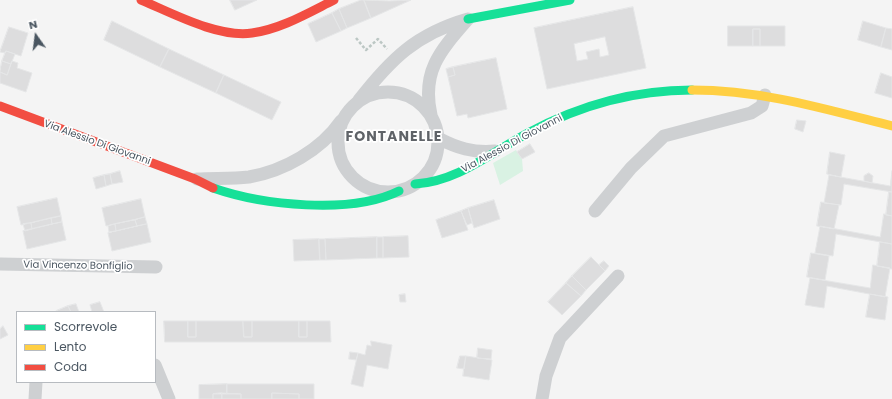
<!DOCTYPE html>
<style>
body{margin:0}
#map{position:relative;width:892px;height:399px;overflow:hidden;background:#f4f4f4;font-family:Poppins,sans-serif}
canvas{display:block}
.legend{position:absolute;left:16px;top:311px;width:140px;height:72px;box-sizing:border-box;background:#fff;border:1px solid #b7bbc0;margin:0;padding:5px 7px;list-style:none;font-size:12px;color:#4a5661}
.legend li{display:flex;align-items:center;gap:8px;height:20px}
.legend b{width:20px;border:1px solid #b7bbc0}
.north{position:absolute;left:16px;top:16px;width:40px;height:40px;-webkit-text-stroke:3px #fff;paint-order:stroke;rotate:346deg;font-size:11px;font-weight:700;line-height:16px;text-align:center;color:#4a5661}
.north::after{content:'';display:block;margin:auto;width:14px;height:18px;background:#4a5661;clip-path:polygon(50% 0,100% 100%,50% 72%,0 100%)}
</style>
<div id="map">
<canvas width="892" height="399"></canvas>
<ul class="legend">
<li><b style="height:5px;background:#16e098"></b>Scorrevole</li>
<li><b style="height:5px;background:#ffcf43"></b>Lento</li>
<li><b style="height:5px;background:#f24e42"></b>Coda</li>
</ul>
<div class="north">N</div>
</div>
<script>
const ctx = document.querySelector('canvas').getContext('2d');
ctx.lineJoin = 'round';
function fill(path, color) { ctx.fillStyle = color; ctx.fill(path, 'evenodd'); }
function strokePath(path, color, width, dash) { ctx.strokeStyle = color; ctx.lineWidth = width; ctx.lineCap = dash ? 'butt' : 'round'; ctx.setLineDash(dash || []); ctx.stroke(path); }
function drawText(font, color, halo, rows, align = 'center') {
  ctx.font = font + ' Poppins,sans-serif'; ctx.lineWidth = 3.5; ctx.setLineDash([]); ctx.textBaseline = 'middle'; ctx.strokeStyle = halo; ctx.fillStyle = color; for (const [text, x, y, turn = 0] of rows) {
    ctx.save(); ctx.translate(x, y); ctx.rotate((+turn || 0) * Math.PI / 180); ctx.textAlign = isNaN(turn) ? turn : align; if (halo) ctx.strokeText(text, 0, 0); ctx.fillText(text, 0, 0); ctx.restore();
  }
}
const green = new Path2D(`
 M 516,150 L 522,159 L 523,171 L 500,185 L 493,163 Z`);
const building = new Path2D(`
 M 230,0 L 257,0 L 235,10 Z
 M 361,0 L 364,0 L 371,18 L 347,28 L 339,9 Z
 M 364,0 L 389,1 L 411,0 L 371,18 Z
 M 633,7 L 646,68 L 547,89 L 534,28 ZM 605,37 L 609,55 L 600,57 L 599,49 L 586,52 L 588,59 L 577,61 L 574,44 Z
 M 339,9 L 347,28 L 341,31 L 332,13 Z
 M 332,13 L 341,31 L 316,42 L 308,24 Z
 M 112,21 L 169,49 L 160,67 L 104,40 Z
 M 863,21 L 886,28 L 881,47 L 858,40 Z
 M 728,26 L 785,26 L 785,46 L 760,46 L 760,29 L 753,29 L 753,46 L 728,46 Z
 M 9,27 L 28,33 L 21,56 L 6,51 L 5,53 L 0,52 Z
 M 886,28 L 892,29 L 892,50 L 881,47 Z
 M 753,29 L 760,29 L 760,46 L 753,46 Z
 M 169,49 L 224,75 L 216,93 L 160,67 Z
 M 6,51 L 15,54 L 11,64 L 2,61 Z
 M 496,58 L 507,109 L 468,118 L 467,114 L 457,116 L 448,77 L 455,75 L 453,67 Z
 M 2,61 L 11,64 L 7,75 L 0,72 Z
 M 12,61 L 18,63 L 17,68 L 32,73 L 26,92 L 0,83 L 0,72 L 7,75 Z
 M 453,67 L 455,75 L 448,77 L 446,69 Z
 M 881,73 L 892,77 L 892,98 L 875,93 Z
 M 224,75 L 281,102 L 272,120 L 216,93 Z
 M 797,120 L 806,121 L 803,132 L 795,129 Z
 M 530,144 L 535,152 L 522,159 L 517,152 Z
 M 830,152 L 845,155 L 841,177 L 827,174 Z
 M 120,171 L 123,182 L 112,184 L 110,174 Z
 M 892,171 L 892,192 L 844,184 L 841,205 L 824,203 L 829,175 L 890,186 Z
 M 869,173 L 873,176 L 872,183 L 864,181 L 864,176 Z
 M 110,174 L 112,184 L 106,186 L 104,175 Z
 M 104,175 L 106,186 L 96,189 L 93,178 Z
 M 889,192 L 892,192 L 892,216 L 886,215 Z
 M 57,198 L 61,216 L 21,225 L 17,207 Z
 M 141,199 L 145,217 L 106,226 L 102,208 Z
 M 494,200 L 500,219 L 474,228 L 468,208 Z
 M 821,202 L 839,205 L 834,229 L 817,226 Z
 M 468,208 L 472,223 L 467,225 L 461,211 Z
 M 461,211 L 468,230 L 442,238 L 436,220 Z
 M 884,214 L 892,216 L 892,244 L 836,234 L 833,256 L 815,253 L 820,226 L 880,237 Z
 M 61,216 L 62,222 L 52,224 L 51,218 Z
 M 145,217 L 147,224 L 137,226 L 135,220 Z
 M 51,218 L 52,224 L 32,229 L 31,223 Z
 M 135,220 L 137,226 L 116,231 L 115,224 Z
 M 62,222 L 66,240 L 27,249 L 23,231 Z
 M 31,223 L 32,229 L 25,231 L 23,224 Z
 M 115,224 L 116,231 L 109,232 L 108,226 Z
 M 147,224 L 151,242 L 112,251 L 108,233 Z
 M 408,236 L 409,257 L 383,258 L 383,237 Z
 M 377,237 L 377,258 L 326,260 L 325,239 Z
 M 377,237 L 383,237 L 383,258 L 377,258 Z
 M 319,239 L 320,260 L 294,261 L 293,240 Z
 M 319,239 L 325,239 L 326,260 L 320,260 Z
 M 880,242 L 892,244 L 892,269 L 877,266 Z
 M 811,253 L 829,256 L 825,280 L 807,277 Z
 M 591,257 L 605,271 L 586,290 L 572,276 Z
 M 604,261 L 609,266 L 605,271 L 599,265 Z
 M 873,265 L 890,268 L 885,297 L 827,286 L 824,308 L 805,305 L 810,278 L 870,288 Z
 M 572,276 L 586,290 L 581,296 L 566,283 Z
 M 566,283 L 581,296 L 562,315 L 548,302 Z
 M 405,294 L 406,302 L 400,302 L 399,295 Z
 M 870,294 L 888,297 L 885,320 L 866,317 Z
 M 100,302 L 104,312 L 92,312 L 90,305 Z
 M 76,304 L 79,312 L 71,312 L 68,306 Z
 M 68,306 L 71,312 L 56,312 L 56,311 Z
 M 164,321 L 188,321 L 188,337 L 196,337 L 196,321 L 243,321 L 244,337 L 252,337 L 252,321 L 299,321 L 299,337 L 307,337 L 307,321 L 330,321 L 331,342 L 165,342 Z
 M 188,321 L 196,321 L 196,337 L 188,337 Z
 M 243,321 L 252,321 L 252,337 L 244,337 Z
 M 299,321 L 307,321 L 307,337 L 299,337 Z
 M 3,326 L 8,335 L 0,339 L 0,329 Z
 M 371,341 L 392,345 L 388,369 L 367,365 L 363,387 L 351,384 L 358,353 L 365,355 L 367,345 L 371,346 Z
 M 478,348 L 492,350 L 491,359 L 477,358 Z
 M 350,352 L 358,353 L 356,360 L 349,359 Z
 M 460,356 L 466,356 L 464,369 L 457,368 Z
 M 466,356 L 492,360 L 489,380 L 463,376 Z
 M 227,384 L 227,394 L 213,394 L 213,399 L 199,399 L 199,385 Z
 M 227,384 L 314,384 L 314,399 L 299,399 L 299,394 L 272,393 L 272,399 L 241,399 L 241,394 L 227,394 Z
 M 222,393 L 222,399 L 213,399 L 213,394 Z
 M 222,393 L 241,394 L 241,399 L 222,399 Z
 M 272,393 L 299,394 L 299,399 L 272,399 Z`);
const path = new Path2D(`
 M 356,38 L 366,50 L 378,39 L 387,49`);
const street = new Path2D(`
 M338 142a50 50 0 1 1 100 0a50 50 0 1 1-100 0Z
 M 359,100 C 391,59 416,34 468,19
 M 431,115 C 421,71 441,50 468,19
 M 438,138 C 457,148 473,153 495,151
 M 197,179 C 214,178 232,179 249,177 C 284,171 321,150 341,121
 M 595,211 L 631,168 L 664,136 L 751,113 L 762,106 L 765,95
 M 0,264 L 156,267
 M 155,365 L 169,399
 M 35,399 L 36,382
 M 542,399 L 546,376 L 560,338 L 618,276`);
const fast = new Path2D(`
 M 468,19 L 570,0
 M 415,184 C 457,182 492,152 528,133 C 578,106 634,90 692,90
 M 213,188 C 262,205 351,215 399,191`);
const slow = new Path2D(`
 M 692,90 C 762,90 825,109 892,126`);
const jam = new Path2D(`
 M 141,0 C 172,13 218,38 252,33 C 281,29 308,13 334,0
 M 0,106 L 195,179 L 213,188`);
const streetNames = [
 ["Via Alessio Di Giovanni",97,143,20],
 ["Via Alessio Di Giovanni",512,144,-28],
 ["Via Vincenzo Bonfiglio",78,266,1]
];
const districtNames = [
 ["FONTANELLE",394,137]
];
fill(green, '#d9f2e3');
fill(building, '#ddddde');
strokePath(building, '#e5e6e7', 1);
strokePath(path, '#bcc7c4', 2.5, [3, 2]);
strokePath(street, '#ced0d2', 13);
strokePath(fast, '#16e098', 9);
strokePath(slow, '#ffcf43', 9);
strokePath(jam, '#f24e42', 9);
drawText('10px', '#4a5661', '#fff', streetNames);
ctx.letterSpacing = '1px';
drawText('bold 14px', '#5f6368', '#fff', districtNames);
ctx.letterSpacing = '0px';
</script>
